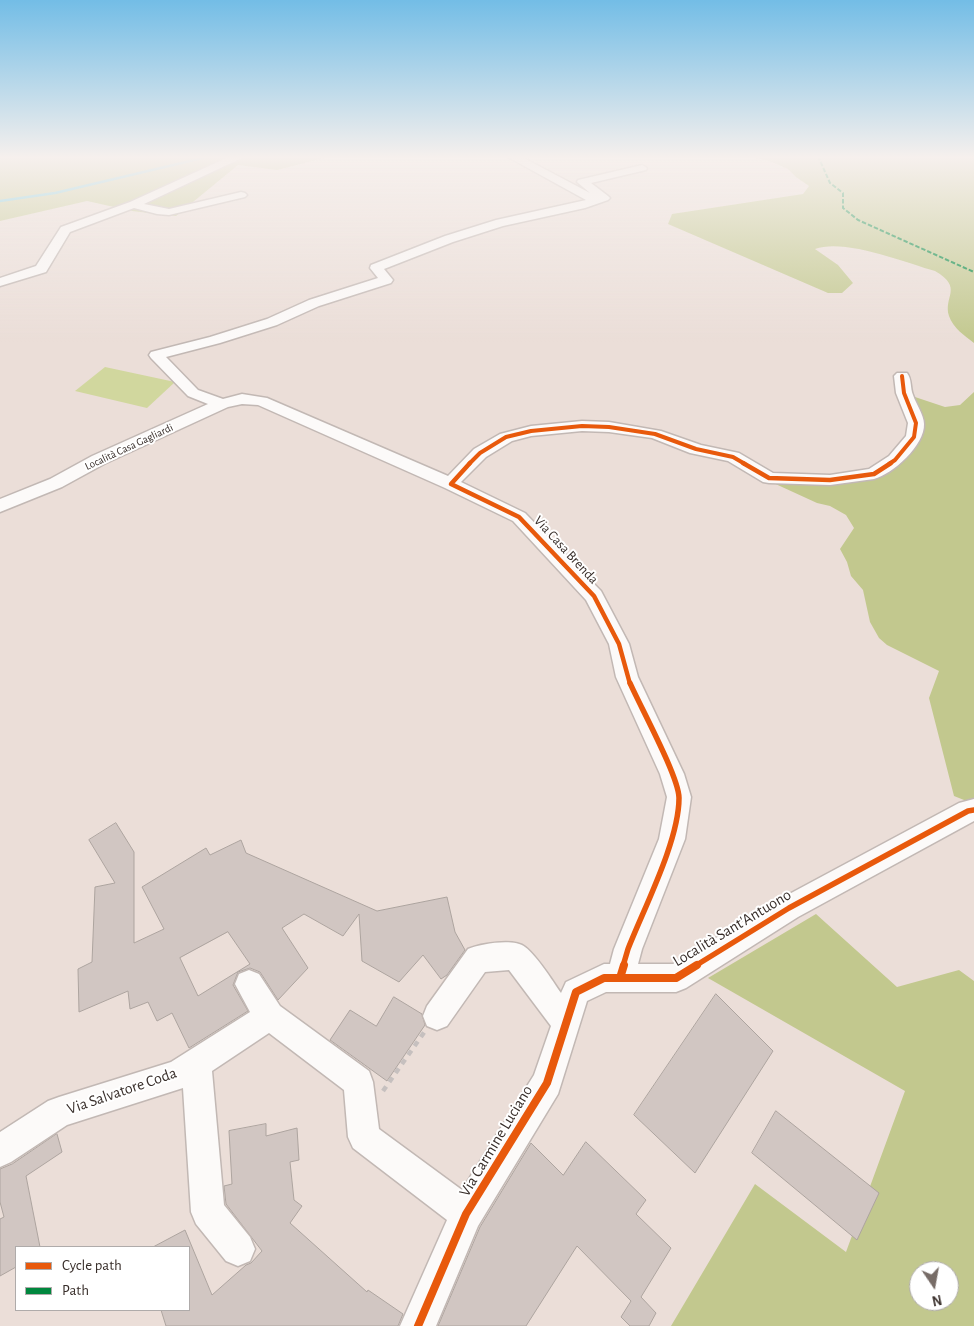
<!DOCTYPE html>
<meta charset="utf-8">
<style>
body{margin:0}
#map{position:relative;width:974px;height:1326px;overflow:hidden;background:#ebded8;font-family:"Alegreya Sans",sans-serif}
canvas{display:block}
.legend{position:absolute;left:15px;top:1246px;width:175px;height:65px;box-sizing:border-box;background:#fff;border:1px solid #afabaa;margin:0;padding:6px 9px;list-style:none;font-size:15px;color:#382e2a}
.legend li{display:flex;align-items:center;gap:10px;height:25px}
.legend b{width:25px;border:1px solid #afabaa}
.north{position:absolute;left:909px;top:1261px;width:50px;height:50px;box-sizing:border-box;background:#fff;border:1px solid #afabaa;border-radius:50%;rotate:168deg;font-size:14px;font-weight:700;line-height:20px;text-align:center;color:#382e2a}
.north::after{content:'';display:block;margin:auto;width:18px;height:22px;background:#776c67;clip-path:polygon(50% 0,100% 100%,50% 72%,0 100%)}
</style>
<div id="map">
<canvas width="974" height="1326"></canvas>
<ul class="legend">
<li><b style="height:6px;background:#e8590c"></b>Cycle path</li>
<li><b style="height:6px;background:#00873e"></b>Path</li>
</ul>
<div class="north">N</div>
</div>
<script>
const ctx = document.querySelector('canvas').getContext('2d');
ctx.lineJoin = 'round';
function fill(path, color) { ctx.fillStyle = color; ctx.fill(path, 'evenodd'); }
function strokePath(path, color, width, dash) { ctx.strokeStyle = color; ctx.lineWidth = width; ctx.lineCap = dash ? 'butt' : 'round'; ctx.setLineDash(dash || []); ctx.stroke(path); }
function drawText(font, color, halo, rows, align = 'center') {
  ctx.font = font + ' "Alegreya Sans",sans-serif'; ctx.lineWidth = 4; ctx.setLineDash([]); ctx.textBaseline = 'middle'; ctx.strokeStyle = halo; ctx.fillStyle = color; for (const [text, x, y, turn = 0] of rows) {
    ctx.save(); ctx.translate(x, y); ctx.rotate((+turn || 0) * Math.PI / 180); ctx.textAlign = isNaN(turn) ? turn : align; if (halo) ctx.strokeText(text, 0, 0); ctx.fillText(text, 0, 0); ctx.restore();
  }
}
const green = new Path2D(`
 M 105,367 L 175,382 L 147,408 L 75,391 Z`);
const forest = new Path2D(`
 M 0,156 L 332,156 L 277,170 L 238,165 L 176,216 L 132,211 L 87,201 L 0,221 Z
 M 748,156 L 974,156 L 974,343 C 965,336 953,328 949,316 C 943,296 964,288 935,271 C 904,262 844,238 815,249 L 838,265 L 853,283 L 842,293 L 828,293 L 668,224 L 672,214 L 803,194 L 809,186 L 796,177 L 788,169 L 772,162 Z
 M 974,392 L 974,804 L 954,796 L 929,698 L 939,671 L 887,645 L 879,638 L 870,622 L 863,590 L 851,576 L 847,562 L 840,549 L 854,528 L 846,515 L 830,506 L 817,503 L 769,481 L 875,478 L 910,453 L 912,396 L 945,407 L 960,405 Z
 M 816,914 L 897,987 L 959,970 L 974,981 L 974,1326 L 671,1326 L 755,1184 L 846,1252 L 905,1091 L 708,978 ZM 919,1271 L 949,1271 L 949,1301 L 919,1301 Z`);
const stream = new Path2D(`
 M 0,201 L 55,193 L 211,156`);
const building = new Path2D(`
 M 116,823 L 134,852 L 134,943 L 164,929 L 142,887 L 206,848 L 210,855 L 241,840 L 246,853 L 377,911 L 447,897 L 455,932 L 465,950 L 447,975 L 441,979 L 423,955 L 399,982 L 362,961 L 359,914 L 343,936 L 304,914 L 282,928 L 308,968 L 278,1000 L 260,972 L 250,968 L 238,972 L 233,985 L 248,1011 L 189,1048 L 172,1013 L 157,1021 L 148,1002 L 130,1009 L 128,991 L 79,1012 L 78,969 L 92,962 L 95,887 L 115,883 L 89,840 ZM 228,932 L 250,964 L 198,996 L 180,958 Z
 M 716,994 L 773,1051 L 695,1173 L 634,1115 Z
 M 394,997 L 422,1014 L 425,1025 L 387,1081 L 330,1040 L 350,1010 L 376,1026 Z
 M 776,1111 L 879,1193 L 857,1240 L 752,1153 Z
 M 266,1124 L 266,1136 L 297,1128 L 299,1160 L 290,1162 L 294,1200 L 302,1206 L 290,1223 L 367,1292 L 368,1290 L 403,1314 L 398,1326 L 166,1326 L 161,1310 L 189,1310 L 189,1247 L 153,1247 L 185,1230 L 212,1295 L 246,1265 L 251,1263 L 262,1251 L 226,1204 L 224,1186 L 232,1184 L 229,1131 Z
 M 57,1134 L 62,1152 L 26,1176 L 40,1247 L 16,1247 L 16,1267 L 0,1276 L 0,1219 L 4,1217 L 0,1202 L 0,1169 L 12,1164 Z
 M 586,1142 L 646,1200 L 636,1214 L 671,1248 L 641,1297 L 656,1313 L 649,1326 L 630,1326 L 621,1317 L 631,1301 L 577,1246 L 526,1326 L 438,1326 L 480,1227 L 531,1143 L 563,1175 Z`);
const path = new Path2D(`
 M 383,1091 L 425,1031`);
const minor = new Path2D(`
 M 231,156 L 246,156 L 144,204 L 169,209 L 241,192 L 245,193 L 247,195 L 245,197 L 169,215 L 157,214 L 134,208 L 70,232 L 46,272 L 0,286 L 0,278 L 36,266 L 61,227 L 130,202 Z
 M 506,156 L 520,156 L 590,193 L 577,182 L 578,180 L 642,165 L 647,168 L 646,170 L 591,183 L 608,196 L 610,198 L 608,200 L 585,208 L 503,226 L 453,242 L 384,269 L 393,280 L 391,283 L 319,306 L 277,325 L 220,343 L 166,357 L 198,390 L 223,399 L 242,394 L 267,398 L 448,476 L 474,449 L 500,434 L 531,426 L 582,421 L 609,422 L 661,431 L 701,445 L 739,453 L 773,473 L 830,475 L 869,469 L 889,456 L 906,436 L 908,423 L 896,393 L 894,376 L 897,373 L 907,373 C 912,379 910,388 913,395 C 916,404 924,415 924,424 C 925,445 893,474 874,479 L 830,485 L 769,483 L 763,482 L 728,461 L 690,453 L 652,438 L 609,432 L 582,431 L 531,436 L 512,441 L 486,457 L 461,482 L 525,513 L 601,591 L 629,644 L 638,677 L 684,774 L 691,797 L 685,839 L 642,949 L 638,964 L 673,964 L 780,899 L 959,803 L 974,799 L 974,821 L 798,917 L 686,988 L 676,992 L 606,992 L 587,1001 L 558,1094 L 478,1226 L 436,1326 L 400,1326 L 447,1220 L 353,1148 L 348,1137 L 344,1090 L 269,1033 L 212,1071 L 224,1205 L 250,1237 L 255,1249 L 250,1261 L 238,1266 L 226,1261 L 196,1224 L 191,1212 L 183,1088 L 67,1125 L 11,1162 L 0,1167 L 0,1132 L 48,1101 L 59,1097 L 171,1062 L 250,1012 L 235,984 L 239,974 L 249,970 L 259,974 L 280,1006 L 369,1071 L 373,1082 L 379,1129 L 462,1190 L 534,1075 L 551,1026 L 509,970 L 485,972 L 447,1026 L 437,1030 L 427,1026 L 423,1016 L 427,1006 L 468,949 C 480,944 514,938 525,947 C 537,956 552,980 561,993 L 566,982 L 604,964 L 610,964 L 614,949 L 659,839 L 667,797 L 660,774 L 616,677 L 609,644 L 586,600 L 513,521 L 445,488 L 258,405 L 242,404 L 228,407 L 104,464 L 62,487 L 0,512 L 0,499 L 50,479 L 92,456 L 208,404 L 188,396 L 151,358 L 149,355 L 151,352 L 210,337 L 267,319 L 309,300 L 378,278 L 370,268 L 371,265 L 445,236 L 496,220 L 586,200 Z`);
const quiet = new Path2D(`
 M 818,156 L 830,183 L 843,193 L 843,208 L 858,220 L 974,272`);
const cyclewayFar3 = new Path2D(`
 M 469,464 L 480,453 L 506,437 L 531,431 L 582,426 L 609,427 L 655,434 L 696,449 L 733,457 L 745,464
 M 889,464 L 895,460 L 914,437 L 916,423 L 904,393 L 902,376`);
const cyclewayFar2 = new Path2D(`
 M 470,463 L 451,484 L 519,517 L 594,596 L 619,644 L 630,684
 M 743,463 L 769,478 L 830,480 L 874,474 L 891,463`);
const cyclewayFar1 = new Path2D(`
 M 623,966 L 628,949 C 644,908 679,841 679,798 C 679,777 640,706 630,683
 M 695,966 L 789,908 L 968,811 L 974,810`);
const cycleway = new Path2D(`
 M 620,978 L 624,965
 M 418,1326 L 466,1214 L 547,1083 L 576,992 L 604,978 L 676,978 L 697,965`);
const farStreetnames = [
 ["Località Casa Gagliardi",129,447,-25]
];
const streetNames = [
 ["Via Casa Brenda",566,550,47]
];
const nearStreetnames = [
 ["Località Sant'Antuono",732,928,-31],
 ["Via Salvatore Coda",122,1091,-19],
 ["Via Carmine Luciano",496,1141,-59]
];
fill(green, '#d1d79e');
fill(forest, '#c2c88e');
strokePath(stream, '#65cae2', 2.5);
fill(building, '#d1c6c2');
strokePath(building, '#ada49f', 1);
strokePath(minor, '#c2b8b4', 3);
strokePath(path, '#c6c0bf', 4.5, [5.5, 5.5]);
fill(minor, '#fcfaf9');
strokePath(quiet, '#00873e', 2, [4.5, 2]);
strokePath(cyclewayFar3, '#e8590c', 4);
strokePath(cyclewayFar2, '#e8590c', 4.5);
strokePath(cyclewayFar1, '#e8590c', 5.5);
strokePath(cycleway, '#e8590c', 8);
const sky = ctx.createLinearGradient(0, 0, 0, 342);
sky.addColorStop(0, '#73bde6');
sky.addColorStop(0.46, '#f6f0ed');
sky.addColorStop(1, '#f6f0ed00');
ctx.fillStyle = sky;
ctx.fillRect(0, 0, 974, 342);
drawText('11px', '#382e2a', '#fff', farStreetnames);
drawText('14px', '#382e2a', '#fff', streetNames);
drawText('16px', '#382e2a', '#fff', nearStreetnames);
</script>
